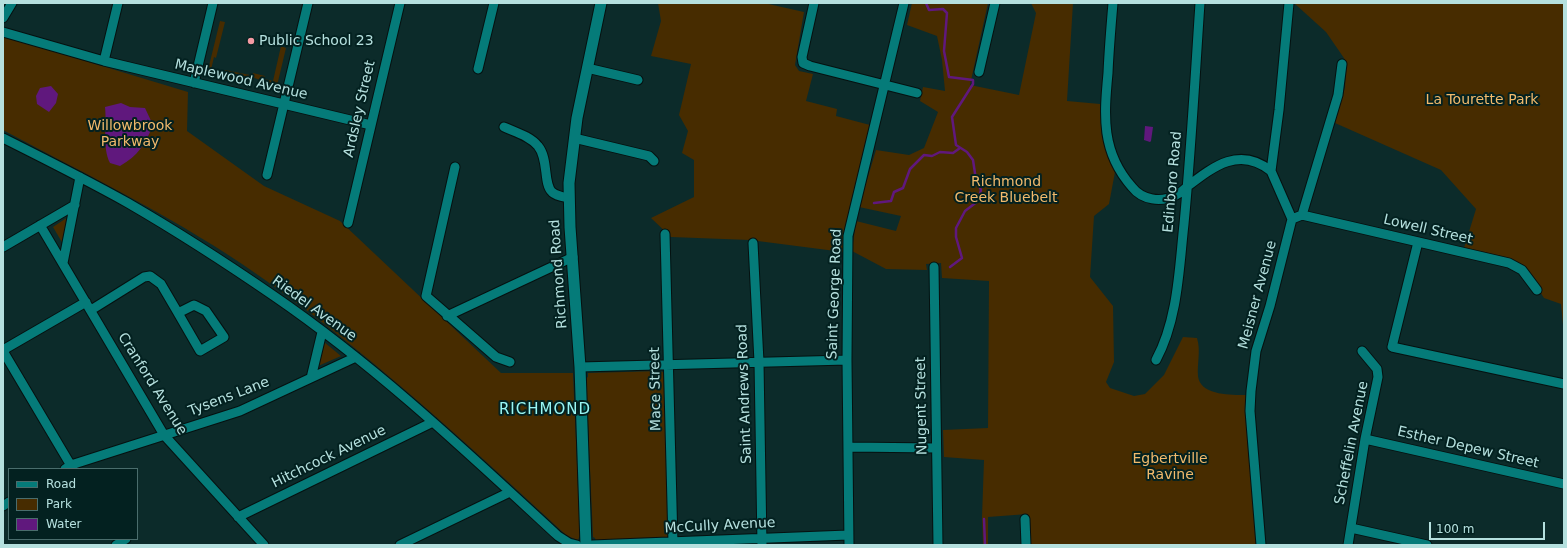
<!DOCTYPE html>
<style>
body{margin:0}
#map{position:relative;width:1567px;height:548px;overflow:hidden;background:#0c2b2a;font-family:"DejaVu Sans",sans-serif}
canvas{display:block}
.frame{position:absolute;inset:0;border:4px solid #b5e0de;pointer-events:none}
.legend{position:absolute;left:8px;top:468px;width:130px;height:72px;box-sizing:border-box;background:#032120;border:1px solid #4a6d6c;margin:0;padding:5px 7px;list-style:none;font-size:12px;color:#b5e0de}
.legend li{display:flex;align-items:center;gap:8px;height:20px}
.legend b{width:20px;border:1px solid #4a6d6c}
.scale{position:absolute;left:1429px;top:522px;width:116px;height:18px;box-sizing:border-box;border:2px solid #b5e0de;border-top:0;padding-left:5px;font-size:12px;line-height:14px;white-space:nowrap;color:#b5e0de;-webkit-text-stroke:3px #032120;paint-order:stroke}
</style>
<div id="map">
<canvas width="1567" height="548"></canvas>
<div class="frame"></div>
<ul class="legend">
<li><b style="height:5px;background:#057b79"></b>Road</li>
<li><b style="height:11px;background:#472c00"></b>Park</li>
<li><b style="height:11px;background:#60187d"></b>Water</li>
</ul>
<div class="scale">100 m</div>
</div>
<script>
const ctx = document.querySelector('canvas').getContext('2d');
ctx.lineJoin = 'round';
function fill(path, color) { ctx.fillStyle = color; ctx.fill(path, 'evenodd'); }
function strokePath(path, color, width, dash) { ctx.strokeStyle = color; ctx.lineWidth = width; ctx.lineCap = dash ? 'butt' : 'round'; ctx.setLineDash(dash || []); ctx.stroke(path); }
function drawText(font, color, halo, rows, align = 'center') {
  ctx.font = font + ' "DejaVu Sans",sans-serif'; ctx.lineWidth = 4; ctx.setLineDash([]); ctx.textBaseline = 'middle'; ctx.strokeStyle = halo; ctx.fillStyle = color; for (const [text, x, y, turn = 0] of rows) {
    ctx.save(); ctx.translate(x, y); ctx.rotate((+turn || 0) * Math.PI / 180); ctx.textAlign = isNaN(turn) ? turn : align; if (halo) ctx.strokeText(text, 0, 0); ctx.fillText(text, 0, 0); ctx.restore();
  }
}
const green = new Path2D(`
 M 658,3 L 764,3 L 804,12 L 795,65 L 799,71 L 813,74 L 806,101 L 837,109 L 836,116 L 870,125 L 850,206 L 843,252 L 750,240 L 671,237 L 651,218 L 694,197 L 694,160 L 682,153 L 688,131 L 679,115 L 691,64 L 651,56 L 661,21 Z
 M 912,3 L 988,3 L 970,85 L 1019,95 L 1036,13 L 1031,3 L 1073,3 L 1067,101 L 1100,104 L 1102,137 L 1115,172 L 1109,204 L 1094,216 L 1090,277 L 1113,306 L 1114,362 L 1106,382 L 1110,388 L 1134,396 L 1145,394 L 1164,375 L 1183,337 L 1197,338 C 1201,351 1197,363 1198,376 C 1200,396 1233,395 1247,395 L 1247,437 L 1257,545 L 1029,545 L 1028,514 L 988,517 L 988,545 L 983,545 L 982,517 L 984,460 L 944,457 L 943,430 L 988,428 L 989,281 L 942,278 L 941,263 L 926,264 L 927,270 L 886,269 L 852,251 L 856,221 L 896,231 L 901,216 L 859,207 L 876,150 L 909,155 L 924,148 L 938,112 L 920,101 L 923,87 L 945,91 L 942,60 L 937,36 L 907,25 Z
 M 1294,3 L 1564,3 L 1564,335 L 1561,304 L 1544,298 L 1527,272 L 1464,248 L 1476,209 L 1441,170 L 1335,123 L 1345,87 L 1346,61 L 1326,32 Z
 M 220,21 L 225,22 L 216,58 L 214,57 L 210,74 L 207,74 Z
 M 3,36 L 188,92 L 187,131 L 264,186 L 340,221 L 501,373 L 573,373 L 580,535 L 578,540 L 567,536 C 462,439 361,345 242,264 C 166,213 83,173 3,130 Z
 M 281,46 L 286,48 L 276,90 L 262,87 L 260,80 L 252,77 L 253,73 L 265,76 L 264,79 L 273,81 Z
 M 225,70 L 250,75 L 249,79 L 246,76 L 238,76 L 238,74 L 230,74 L 229,72 L 226,74 L 227,77 L 235,77 L 236,80 L 239,78 L 245,83 L 223,78 Z
 M 68,217 L 63,244 L 53,227 Z
 M 324,342 L 341,356 L 318,366 Z
 M 660,371 L 665,373 L 669,535 L 667,538 L 596,541 L 595,538 L 593,537 L 586,378 L 588,377 L 588,373 Z`);
const water = new Path2D(`
 M 51,86 L 58,94 L 56,103 L 49,112 L 37,104 L 36,96 L 40,88 Z
 M 121,103 L 130,107 L 145,108 L 153,125 C 146,143 138,156 120,166 L 110,163 C 102,147 107,125 105,107 Z
 M 1145,126 L 1153,127 L 1151,141 L 1150,142 L 1144,140 Z`);
const stream = new Path2D(`
 M 926,3 L 929,10 L 943,9 L 947,13 L 944,51 L 949,77 L 973,80 L 973,84 L 952,117 L 956,145 L 967,152 L 973,160 L 976,180 L 981,190 L 978,201 L 965,211 L 956,228 L 956,237 L 962,258 L 950,267
 M 874,203 L 891,201 L 894,192 L 903,188 L 910,169 L 924,155 L 932,156 L 940,152 L 953,153 L 960,148
 M 984,519 L 985,545`);
const minor = new Path2D(`
 M 814,3 L 802,57 L 803,63 L 810,66 L 917,93
 M 1113,3 C 1111,26 1109,49 1108,73 C 1104,116 1101,152 1132,187 C 1142,200 1161,203 1176,195 C 1181,193 1184,189 1188,186 C 1214,166 1240,146 1271,171 L 1292,219
 M 3,18 L 12,3
 M 3,32 L 104,61 L 371,125
 M 104,61 L 118,3
 M 587,68 L 638,80
 M 478,69 L 494,3
 M 979,72 L 995,3
 M 194,83 L 213,3
 M 504,127 C 515,132 530,136 538,146 C 549,159 543,184 552,192 C 556,196 564,197 569,198
 M 3,138 C 45,159 87,180 128,203 C 178,232 226,263 274,296 C 376,366 467,452 558,536 L 569,543 L 577,545
 M 574,138 L 649,156 L 654,161
 M 455,167 L 426,296 L 496,357 L 510,362
 M 1271,171 L 1279,110 L 1289,3
 M 267,175 L 308,3
 M 1302,215 L 1509,263 L 1522,270 L 1537,290
 M 348,223 L 400,3
 M 40,225 L 164,435 L 264,545
 M 665,234 L 673,543
 M 1418,242 L 1392,347 L 1564,384
 M 753,243 L 759,362 L 762,545
 M 3,247 L 75,205
 M 63,263 L 80,177
 M 934,267 L 938,545
 M 194,305 L 206,311 L 224,337 L 200,351 L 178,313 Z
 M 91,310 L 144,277 L 150,276 L 161,284 L 178,313
 M 447,316 L 573,257
 M 3,350 L 86,302
 M 3,351 L 73,469
 M 1156,360 C 1178,319 1179,269 1184,224 C 1191,151 1195,77 1200,3
 M 580,367 L 847,360
 M 311,378 L 322,332
 M 1365,439 L 1564,484
 M 849,447 L 936,448
 M 65,469 L 71,465 L 240,411 L 356,357
 M 3,506 L 9,502
 M 238,517 L 433,422
 M 1025,519 L 1026,545
 M 1351,528 L 1427,545
 M 116,545 L 126,539
 M 400,545 L 510,492
 M 592,545 L 848,535
 M 849,545 L 847,360 L 848,236 L 904,3
 M 1261,545 L 1250,411 L 1251,391 L 1256,351 L 1270,306 L 1292,219 L 1302,215 L 1338,95 L 1342,64
 M 1348,545 L 1365,439 L 1378,377 L 1377,369 L 1362,351`);
const tertiary = new Path2D(`
 M 586,545 L 580,367 L 570,227 L 569,183 L 577,118 L 601,3`);
const markers = [
 [251,41,4,"#f49aa3"]
];
const poiNames = [
 ["Public School 23",259,41]
];
const streetNames = [
 ["Maplewood Avenue",241,80,13],
 ["Ardsley Street",360,109,-77],
 ["Edinboro Road",1173,182,-85],
 ["Lowell Street",1428,230,13],
 ["Richmond Road",559,274,-94],
 ["Saint George Road",835,294,-88],
 ["Meisner Avenue",1258,295,-75],
 ["Riedel Avenue",314,309,36],
 ["Cranford Avenue",152,384,58],
 ["Mace Street",656,389,-91],
 ["Saint Andrews Road",745,394,-92],
 ["Tysens Lane",229,397,-21],
 ["Nugent Street",922,406,-91],
 ["Scheffelin Avenue",1352,443,-79],
 ["Esther Depew Street",1468,448,13],
 ["Hitchcock Avenue",329,457,-26],
 ["McCully Avenue",720,526,-3]
];
const parkNames = [
 ["La Tourette Park",1482,100],
 ["Willowbrook",130,126],
 ["Parkway",130,142],
 ["Richmond",1006,182],
 ["Creek Bluebelt",1006,198],
 ["Egbertville",1170,459],
 ["Ravine",1170,475]
];
const neighbourhoodNames = [
 ["RICHMOND",545,410]
];
fill(green, '#472c00');
fill(water, '#60187d');
strokePath(stream, '#60187d', 2.5);
strokePath(minor, '#051110', 11);
strokePath(tertiary, '#051110', 13);
strokePath(minor, '#057b79', 9);
strokePath(tertiary, '#057b79', 11);
for (const [x, y, r, color] of markers) { const dot = new Path2D(); dot.arc(x, y, r, 0, 2 * Math.PI); ctx.fillStyle = color; ctx.fill(dot); strokePath(dot, '#032120', 1.5); }
drawText('14px', '#b5e0de', '#032120', poiNames, 'left');
drawText('14px', '#b5e0de', '#032120', streetNames);
drawText('14px', '#f2ba6c', '#032120', parkNames);
ctx.letterSpacing = '1px';
drawText('15px', '#99f6f4', '#032120', neighbourhoodNames);
ctx.letterSpacing = '0px';
</script>
